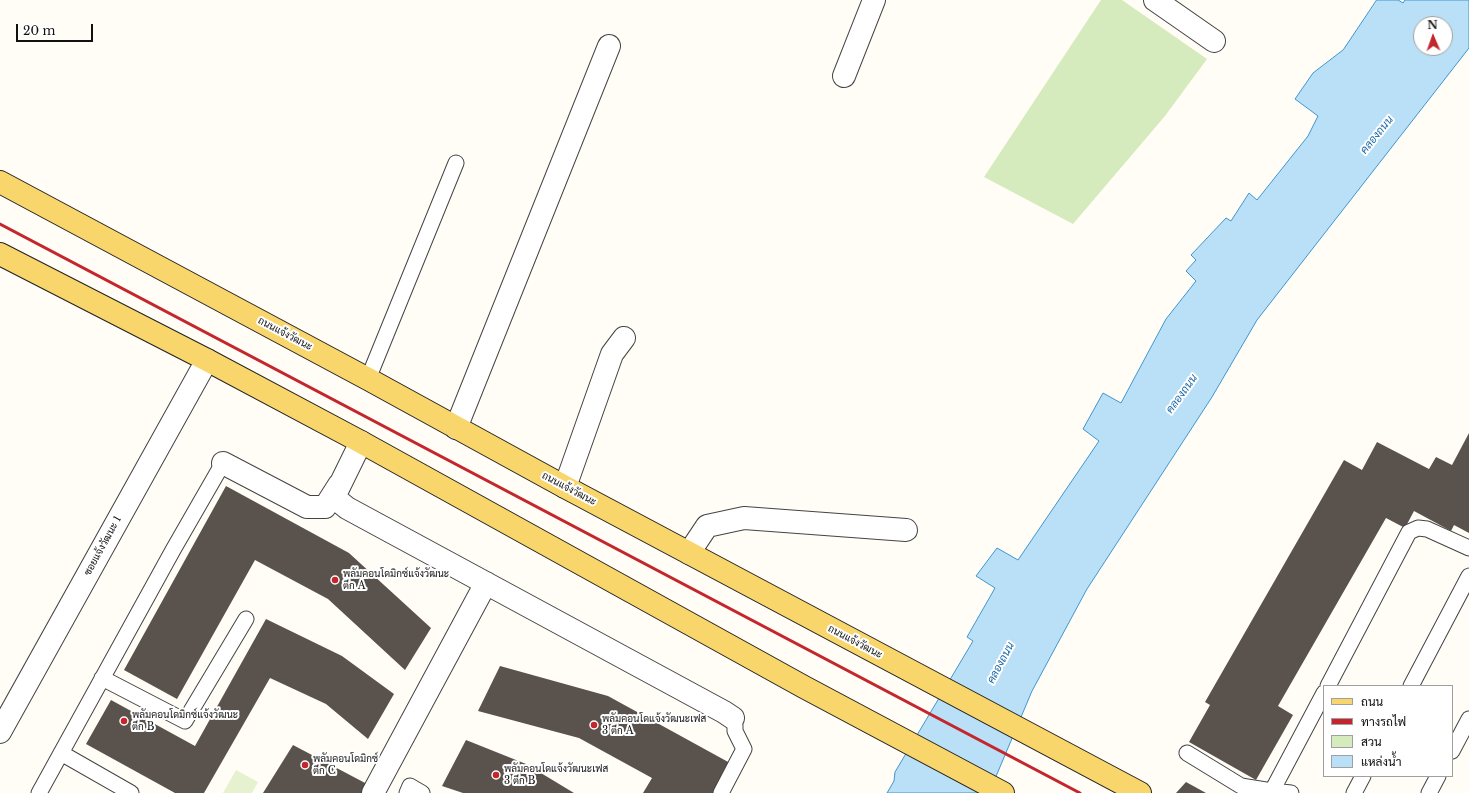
<!DOCTYPE html>
<meta charset="utf-8">
<style>
body{margin:0}
#map{position:relative;width:1469px;height:793px;overflow:hidden;background:#fffdf5;font-family:"Libre Baskerville",Sarabun,serif}
canvas{display:block}
.legend{position:absolute;left:1323px;top:685px;width:130px;height:92px;box-sizing:border-box;background:#fff;border:1px solid #a0a0a0;margin:0;padding:5px 7px;list-style:none;font-size:12px;color:#111}
.legend li{display:flex;align-items:center;gap:8px;height:20px}
.legend b{width:20px;border:1px solid #a0a0a0}
.north{position:absolute;left:1413px;top:16px;width:40px;height:40px;box-sizing:border-box;background:#fff;border:1px solid #a0a0a0;border-radius:50%;rotate:358deg;font-size:11px;font-weight:700;line-height:16px;text-align:center;color:#111}
.north::after{content:'';display:block;margin:auto;width:14px;height:18px;background:#c4262e;clip-path:polygon(50% 0,100% 100%,50% 72%,0 100%)}
.scale{position:absolute;left:16px;top:24px;width:77px;height:18px;box-sizing:border-box;border:2px solid #111;border-top:0;padding-left:5px;font-size:12px;line-height:14px;white-space:nowrap;color:#111;-webkit-text-stroke:3px #fff;paint-order:stroke}
</style>
<div id="map">
<canvas width="1469" height="793"></canvas>
<ul class="legend">
<li><b style="height:5px;background:#f9d66b"></b>ถนน</li>
<li><b style="height:5px;background:#c4262e"></b>ทางรถไฟ</li>
<li><b style="height:11px;background:#d5ebbd"></b>สวน</li>
<li><b style="height:11px;background:#b9e0f7"></b>แหล่งน้ำ</li>
</ul>
<div class="north">N</div>
<div class="scale">20 m</div>
</div>
<script>
const ctx = document.querySelector('canvas').getContext('2d');
ctx.lineJoin = 'round';
function fill(path, color) { ctx.fillStyle = color; ctx.fill(path, 'evenodd'); }
function strokePath(path, color, width, dash) { ctx.strokeStyle = color; ctx.lineWidth = width; ctx.lineCap = dash ? 'butt' : 'round'; ctx.setLineDash(dash || []); ctx.stroke(path); }
function drawText(font, color, halo, rows, align = 'center') {
  ctx.font = font + ' "Libre Baskerville",Sarabun,serif'; ctx.lineWidth = 4; ctx.setLineDash([]); ctx.textBaseline = 'middle'; ctx.strokeStyle = halo; ctx.fillStyle = color; for (const [text, x, y, turn = 0] of rows) {
    ctx.save(); ctx.translate(x, y); ctx.rotate((+turn || 0) * Math.PI / 180); ctx.textAlign = isNaN(turn) ? turn : align; if (halo) ctx.strokeText(text, 0, 0); ctx.fillText(text, 0, 0); ctx.restore();
  }
}
const green = new Path2D(`
 M 1101,0 L 1122,0 L 1207,59 L 1165,116 L 1073,224 L 984,177 Z`);
const pitch = new Path2D(`
 M 236,770 L 258,782 L 252,793 L 223,793 Z`);
const water = new Path2D(`
 M 1377,0 L 1398,0 L 1403,3 L 1405,0 L 1469,0 L 1469,48 L 1257,320 L 1212,397 L 1087,589 L 1032,691 L 989,793 L 887,793 L 894,781 L 895,772 L 973,641 L 967,637 L 995,588 L 976,576 L 997,548 L 1018,560 L 1099,441 L 1083,429 L 1103,393 L 1121,403 L 1166,319 L 1196,281 L 1186,271 L 1196,260 L 1191,255 L 1226,218 L 1231,221 L 1249,193 L 1257,200 L 1308,136 L 1318,116 L 1295,99 L 1313,73 L 1343,50 ZM 1421,24 L 1445,24 L 1445,48 L 1421,48 Z`);
const building = new Path2D(`
 M 1469,433 L 1469,533 L 1454,525 L 1451,531 L 1414,511 L 1405,528 L 1386,518 L 1278,706 L 1293,715 L 1256,780 L 1189,742 L 1210,705 L 1205,702 L 1344,460 L 1362,470 L 1377,442 L 1429,469 L 1436,457 L 1452,465 Z
 M 226,486 L 349,553 L 431,628 L 405,670 L 328,599 L 255,560 L 177,699 L 124,670 Z
 M 266,619 L 342,656 L 394,694 L 368,739 L 326,704 L 270,678 L 204,793 L 175,793 L 86,744 L 111,700 L 195,746 Z
 M 500,666 L 608,696 L 730,763 L 713,793 L 643,793 L 652,778 L 579,738 L 478,711 Z
 M 466,740 L 526,764 L 574,793 L 463,793 L 442,786 Z
 M 293,745 L 367,784 L 362,793 L 263,793 Z
 M 1186,782 L 1206,793 L 1176,793 Z`);
const service = new Path2D(`
 M 368,379 L 456,163
 M 102,678 L 185,721 L 246,619
 M 1328,686 L 1409,532 L 1418,528 L 1427,529 L 1469,548
 M 1411,686 L 1469,576
 M 1452,751 L 1469,719
 M 61,753 L 131,793
 M 1187,753 L 1241,786 L 1272,791
 M 39,793 L 173,550 L 223,463
 M 407,793 L 410,786 L 422,793
 M 721,793 L 744,749 L 735,731 L 735,726 L 733,718
 M 1291,793 L 1272,791 L 1324,693
 M 1354,793 L 1363,776
 M 1429,793 L 1438,776`);
const minor = new Path2D(`
 M 1155,0 L 1214,41
 M 844,76 L 874,0
 M 456,428 L 609,46
 M 361,442 L 336,493 L 336,499 L 347,508 L 724,712 L 733,718
 M 223,463 L 307,507 L 325,507 L 339,485
 M 565,487 L 612,354 L 624,338
 M 689,553 L 707,526 L 744,518 L 906,530
 M 0,732 L 207,360
 M 373,793 L 486,583`);
const primary = new Path2D(`
 M 0,182 L 368,379 L 565,487 L 1140,793
 M 0,254 L 207,360 L 361,442 L 804,687 L 1003,793`);
const rail = new Path2D(`
 M 0,224 L 1080,793`);
const markers = [
 [335,580,4,"#c4262e"],
 [124,721,4,"#c4262e"],
 [594,725,4,"#c4262e"],
 [305,765,4,"#c4262e"],
 [496,775,4,"#c4262e"]
];
const streetNames = [
 ["ถนนแจ้งวัฒนะ",285,334,28],
 ["ถนนแจ้งวัฒนะ",569,489,28],
 ["ซอยแจ้งวัฒนะ 1",103,546,-61],
 ["ถนนแจ้งวัฒนะ",855,642,28]
];
const poiNames = [
 ["พลัมคอนโดมิกซ์แจ้งวัฒนะ",343,574],
 ["ตึก A",343,586],
 ["พลัมคอนโดมิกซ์แจ้งวัฒนะ",132,715],
 ["ตึก B",132,727],
 ["พลัมคอนโดแจ้งวัฒนะเฟส",602,719],
 ["3 ตึก A",602,731],
 ["พลัมคอนโดมิกซ์",313,759],
 ["ตึก C",313,771],
 ["พลัมคอนโดแจ้งวัฒนะเฟส",504,769],
 ["3 ตึก B",504,781]
];
const waterNames = [
 ["คลองถนน",1377,135,-51],
 ["คลองถนน",1182,394,-54],
 ["คลองถนน",1001,663,-62]
];
fill(green, '#d5ebbd');
fill(pitch, '#e6f2cf');
fill(water, '#b9e0f7');
strokePath(water, '#3f96cf', 1);
fill(building, '#5a524d');
strokePath(service, '#444', 17);
strokePath(minor, '#444', 24);
strokePath(primary, '#222', 24);
strokePath(service, '#fff', 15);
strokePath(minor, '#fff', 22);
strokePath(primary, '#f9d66b', 22);
strokePath(rail, '#c4262e', 3);
for (const [x, y, r, color] of markers) { const dot = new Path2D(); dot.arc(x, y, r, 0, 2 * Math.PI); ctx.fillStyle = color; ctx.fill(dot); strokePath(dot, '#fff', 1.5); }
drawText('10px', '#111', '#fff', streetNames);
drawText('10px', '#111', '#fff', poiNames, 'left');
drawText('italic 11px', '#1768a6', '#fff', waterNames);
</script>
